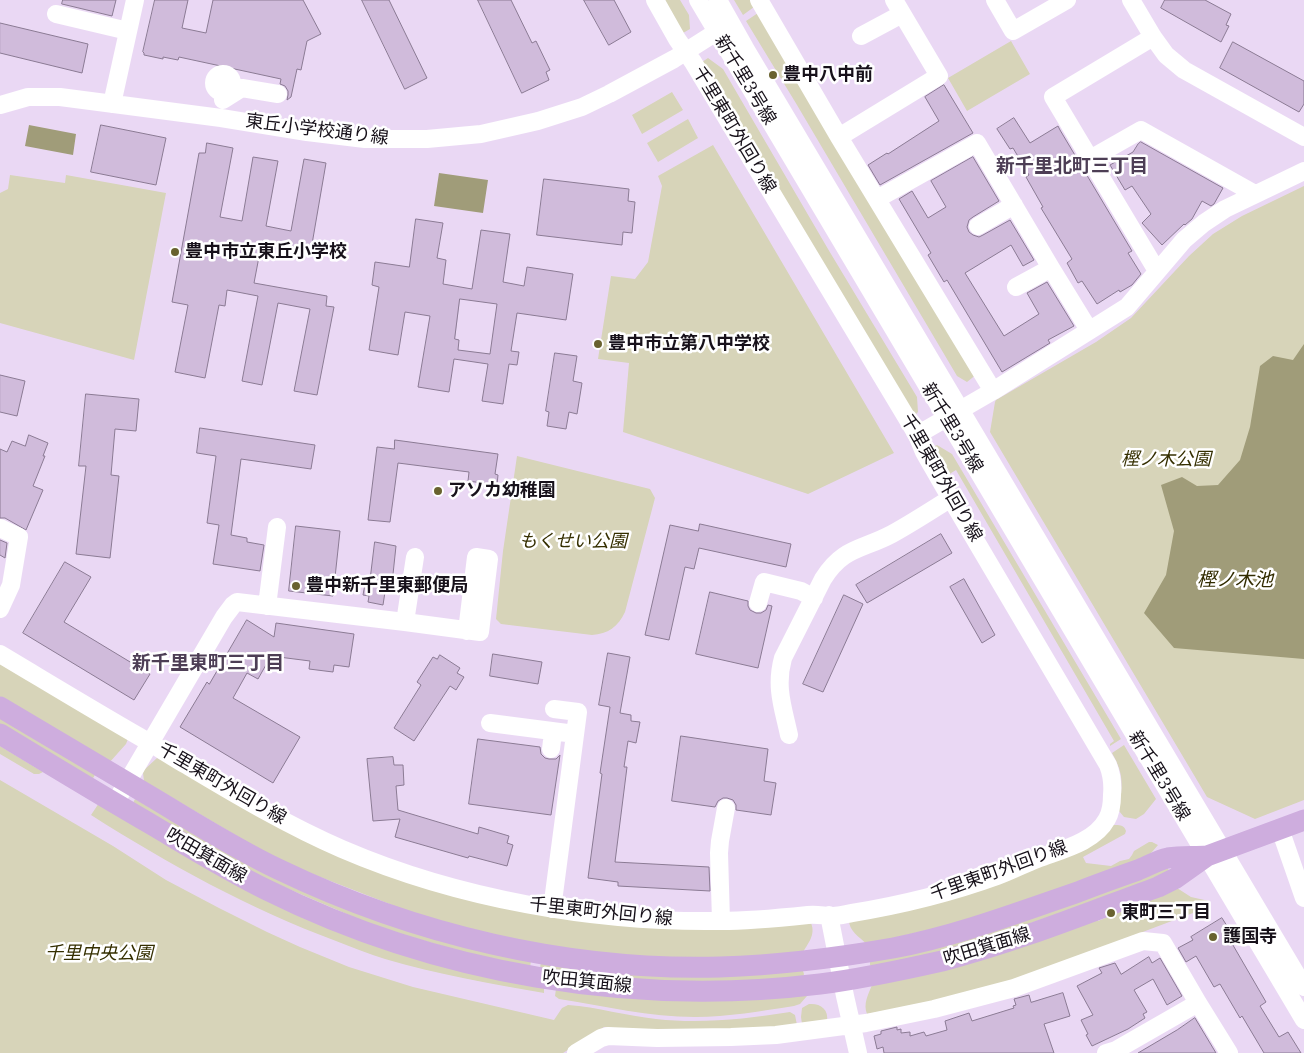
<!DOCTYPE html>
<meta charset="utf-8">
<style>
body{margin:0}
canvas{display:block;background:#ead8f4}
</style>
<canvas width="1304" height="1053"></canvas>
<script>
const ctx = document.querySelector('canvas').getContext('2d');
ctx.lineJoin = 'round';
function fill(path, color) { ctx.fillStyle = color; ctx.fill(path, 'evenodd'); }
function strokePath(path, color, width, dash) { ctx.strokeStyle = color; ctx.lineWidth = width; ctx.lineCap = dash ? 'butt' : 'round'; ctx.setLineDash(dash || []); ctx.stroke(path); }
function drawText(font, color, halo, rows, align = 'center') {
  ctx.font = font + ' "IBM Plex Serif","Noto Sans JP",serif'; ctx.lineWidth = 5; ctx.setLineDash([]); ctx.textBaseline = 'middle'; ctx.strokeStyle = halo; ctx.fillStyle = color; for (const [text, x, y, turn = 0] of rows) {
    ctx.save(); ctx.translate(x, y); ctx.rotate((+turn || 0) * Math.PI / 180); ctx.textAlign = isNaN(turn) ? turn : align; if (halo) ctx.strokeText(text, 0, 0); ctx.fillText(text, 0, 0); ctx.restore();
  }
}
const green = new Path2D(`
 M 665,0 L 680,0 L 689,15 L 690,29 L 683,33 Z
 M 734,0 L 750,0 L 754,7 L 743,15 Z
 M 758,13 L 977,374 L 967,382 L 957,376 L 797,105 L 746,21 Z
 M 1011,41 L 1030,74 L 967,111 L 948,78 Z
 M 708,58 L 723,69 L 828,249 L 917,397 L 918,412 L 913,417 L 702,62 Z
 M 672,92 L 683,110 L 642,134 L 632,115 Z
 M 688,119 L 698,138 L 658,162 L 647,143 Z
 M 713,145 L 894,453 L 808,494 L 623,432 L 629,363 L 598,359 L 611,276 L 635,279 L 648,262 L 662,186 L 658,176 Z
 M 10,175 L 65,183 L 66,175 L 166,193 L 134,360 L 0,323 L 0,193 L 8,189 Z
 M 1304,186 L 1304,800 L 1255,819 L 1207,797 L 990,432 L 995,402 L 996,400 L 1096,342 L 1131,318 L 1189,256 L 1213,234 L 1242,216 Z
 M 937,445 L 952,454 L 1121,739 L 1110,746 L 1110,744 L 1114,741 L 956,470 L 948,475 L 931,448 Z
 M 517,456 L 650,489 L 655,498 L 625,612 C 618,627 608,634 592,635 L 501,624 L 496,619 L 503,551 Z
 M 0,664 L 128,739 L 126,744 L 109,763 L 0,699 Z
 M 0,716 L 96,773 L 92,780 L 0,726 Z
 M 1124,745 L 1156,799 L 1144,814 L 1136,819 L 1124,817 L 1119,811 C 1122,786 1125,776 1112,753 Z
 M 0,746 L 43,772 L 39,774 L 34,774 L 0,754 Z
 M 157,758 L 469,899 L 811,923 C 816,935 808,943 802,954 L 764,957 L 634,957 L 533,944 L 423,917 L 279,861 L 144,781 L 143,773 L 144,770 Z
 M 0,780 L 113,846 L 166,880 L 219,908 L 267,932 L 300,947 L 349,967 L 413,987 L 554,1020 L 562,1008 L 568,1005 C 597,1007 627,1016 656,1019 C 701,1024 746,1019 790,1012 L 795,1015 L 797,1025 L 759,1029 L 636,1030 L 604,1027 L 563,1053 L 0,1053 Z
 M 135,799 L 212,843 L 531,960 L 530,968 L 487,959 L 377,927 L 256,875 L 133,803 Z
 M 99,803 L 253,894 L 311,921 L 386,949 L 544,986 L 544,993 C 491,984 437,974 385,959 C 369,954 352,947 336,941 C 250,909 168,864 91,815 Z
 M 1112,825 C 1118,825 1124,824 1126,831 L 1125,834 L 1083,857 L 1086,863 L 1111,866 L 1120,861 L 1129,859 L 1132,855 L 1134,851 L 1149,842 L 1152,842 L 1158,845 L 1152,852 L 1143,859 L 976,919 L 867,944 C 859,937 849,931 849,920 L 883,912 Z
 M 1167,868 L 1169,870 L 1168,875 L 954,950 L 871,966 L 870,965 L 870,961 Z
 M 1177,888 L 1191,897 L 1209,901 L 1209,907 L 1010,982 L 933,1002 L 867,1014 C 863,1004 868,995 872,985 L 1097,918 L 1098,921 Z
 M 541,961 L 803,971 L 804,974 L 803,977 L 760,981 L 664,982 L 540,969 Z
 M 556,989 L 807,994 L 807,996 L 800,1004 L 794,1006 C 761,1011 728,1017 695,1017 C 650,1017 604,1006 559,999 L 555,996 Z
 M 809,1004 C 820,1003 829,1009 827,1021 L 802,1024 L 801,1017 L 802,1008 Z`);
const water = new Path2D(`
 M 29,125 L 76,134 L 73,155 L 25,146 Z
 M 439,173 L 488,180 L 483,213 L 434,206 Z
 M 1304,344 L 1304,659 L 1174,648 L 1144,613 L 1166,575 L 1174,531 L 1161,485 L 1182,477 L 1197,486 L 1218,485 L 1240,460 L 1250,427 L 1260,366 L 1273,356 L 1293,360 Z`);
const building = new Path2D(`
 M 63,0 L 116,0 L 112,16 L 62,4 Z
 M 155,0 L 188,0 L 182,28 L 206,33 L 213,0 L 303,0 L 321,34 L 307,41 L 301,70 L 297,69 L 291,97 L 287,100 L 288,95 L 288,91 L 285,86 L 280,84 L 281,79 L 179,57 L 178,60 L 163,57 L 163,59 L 144,55 L 144,53 L 143,52 Z
 M 362,0 L 389,0 L 427,78 L 405,89 Z
 M 478,0 L 511,0 L 532,43 L 536,41 L 550,70 L 546,72 L 549,80 L 522,93 Z
 M 584,0 L 614,0 L 631,32 L 609,45 Z
 M 1165,0 L 1205,0 L 1231,14 L 1226,25 L 1229,26 L 1221,42 L 1161,8 Z
 M 0,23 L 88,44 L 82,73 L 0,53 Z
 M 1233,42 L 1304,81 L 1304,104 L 1299,112 L 1220,68 Z
 M 944,85 L 973,133 L 880,185 L 868,165 L 887,153 L 888,154 L 939,121 L 925,97 Z
 M 1014,118 L 1030,143 L 1058,126 L 1060,130 L 1132,251 L 1128,253 L 1141,274 L 1132,285 L 1120,292 L 1119,290 L 1097,304 L 1082,281 L 1078,283 L 1067,263 L 1072,259 L 1041,208 L 1043,207 L 1026,177 L 1029,175 L 1013,148 L 1010,149 L 997,129 Z
 M 101,125 L 166,138 L 156,185 L 91,172 Z
 M 1141,142 L 1223,188 L 1214,204 L 1211,206 L 1202,201 L 1192,219 L 1185,225 L 1184,224 L 1162,245 L 1142,223 L 1151,214 L 1132,186 L 1125,190 L 1110,165 L 1133,152 L 1138,144 Z
 M 207,143 L 233,148 L 220,217 L 242,221 L 253,157 L 278,161 L 266,226 L 291,231 L 304,159 L 326,163 L 311,250 L 262,241 L 254,283 L 327,296 L 326,306 L 334,307 L 317,395 L 294,391 L 310,309 L 278,303 L 262,385 L 242,381 L 258,296 L 227,290 L 225,306 L 219,305 L 205,378 L 175,372 L 188,305 L 172,302 L 199,153 L 205,153 Z
 M 973,157 L 999,201 L 973,217 L 969,220 L 967,227 L 969,232 L 973,235 L 979,237 L 983,235 L 1010,220 L 1034,260 L 1023,266 L 1011,245 L 965,273 L 1004,336 L 1039,314 L 1027,293 L 1047,282 L 1074,326 L 1048,340 L 1050,343 L 1002,372 L 947,280 L 944,282 L 928,255 L 931,253 L 899,199 L 912,191 L 928,218 L 946,207 L 931,181 Z
 M 544,179 L 629,189 L 628,201 L 635,202 L 632,233 L 623,232 L 622,245 L 537,235 Z
 M 416,219 L 443,223 L 437,258 L 446,260 L 443,284 L 472,289 L 481,230 L 510,234 L 503,282 L 524,286 L 527,267 L 573,274 L 566,320 L 517,313 L 511,351 L 519,352 L 517,365 L 509,364 L 503,404 L 482,401 L 488,364 L 454,359 L 449,392 L 418,387 L 430,316 L 405,312 L 398,355 L 369,350 L 379,287 L 372,285 L 375,262 L 409,267 ZM 460,299 L 497,304 L 490,354 L 458,350 L 459,340 L 455,339 Z
 M 555,353 L 577,356 L 573,381 L 582,383 L 577,414 L 569,412 L 566,429 L 547,426 L 549,412 L 546,411 Z
 M 0,375 L 25,381 L 17,416 L 0,412 Z
 M 86,394 L 139,399 L 136,431 L 115,429 L 111,475 L 119,476 L 110,558 L 76,554 L 86,466 L 79,466 Z
 M 200,428 L 315,445 L 311,469 L 241,459 L 231,535 L 247,538 L 247,542 L 264,545 L 260,571 L 213,564 L 219,525 L 207,523 L 216,456 L 197,453 Z
 M 29,435 L 48,443 L 43,456 L 45,456 L 33,486 L 43,490 L 26,530 L 5,518 L 0,518 L 0,449 L 7,452 L 12,441 L 25,446 Z
 M 395,440 L 498,454 L 495,474 L 498,475 L 497,485 L 468,481 L 469,472 L 398,463 L 390,522 L 368,520 L 377,447 L 394,449 Z
 M 700,524 L 791,544 L 786,567 L 699,548 L 694,569 L 685,567 L 669,640 L 645,635 L 670,525 L 698,531 Z
 M 296,526 L 340,531 L 333,596 L 289,591 Z
 M 941,534 L 952,553 L 867,603 L 856,585 Z
 M 0,540 L 7,543 L 5,558 L 0,555 Z
 M 375,542 L 396,546 L 391,593 L 385,592 L 383,605 L 368,602 L 369,596 L 363,595 L 365,584 L 369,585 Z
 M 65,562 L 91,577 L 64,622 L 150,674 L 134,700 L 23,633 Z
 M 964,579 L 995,635 L 982,643 L 950,587 Z
 M 710,592 L 748,601 L 748,606 L 750,610 L 756,613 L 761,613 L 766,610 L 768,605 L 772,606 L 758,668 L 696,654 Z
 M 844,595 L 863,604 L 823,692 L 803,684 Z
 M 247,620 L 274,637 L 276,623 L 354,634 L 349,667 L 334,665 L 333,672 L 309,669 L 310,661 L 271,656 L 258,679 L 247,673 L 233,698 L 300,737 L 273,783 L 180,727 L 207,682 L 209,684 Z
 M 608,653 L 630,657 L 620,713 L 631,715 L 631,721 L 640,722 L 636,743 L 628,741 L 624,767 L 627,767 L 615,862 L 709,867 L 710,891 L 618,886 L 618,882 L 588,878 L 602,774 L 600,773 L 610,707 L 599,705 Z
 M 493,654 L 542,662 L 538,684 L 490,676 Z
 M 440,655 L 460,668 L 457,673 L 464,677 L 456,690 L 450,686 L 414,741 L 394,728 L 421,685 L 417,682 L 433,657 L 437,659 Z
 M 681,736 L 768,749 L 764,781 L 776,783 L 771,815 L 736,810 L 736,805 L 733,800 L 727,798 L 723,798 L 718,801 L 715,807 L 672,801 Z
 M 478,739 L 540,747 L 541,754 L 545,758 L 549,759 L 556,759 L 560,755 L 551,815 L 469,804 Z
 M 393,757 L 394,765 L 403,765 L 404,785 L 396,786 L 398,810 L 478,834 L 479,827 L 509,836 L 507,843 L 513,845 L 507,866 L 469,856 L 468,858 L 395,837 L 400,819 L 373,821 L 367,759 Z
 M 1222,918 L 1234,937 L 1230,940 L 1266,1002 L 1260,1006 L 1279,1037 L 1288,1032 L 1301,1053 L 1264,1053 L 1242,1016 L 1240,1018 L 1220,984 L 1214,987 L 1196,956 L 1186,962 L 1178,948 L 1193,940 L 1191,937 Z
 M 1149,957 L 1152,963 L 1160,958 L 1182,996 L 1167,1005 L 1153,979 L 1134,990 L 1147,1012 L 1143,1014 L 1145,1018 L 1128,1029 L 1092,1046 L 1086,1035 L 1088,1034 L 1081,1020 L 1093,1015 L 1077,986 L 1102,973 L 1099,968 L 1115,963 L 1121,974 Z
 M 1063,993 L 1070,1016 L 1044,1024 L 1054,1053 L 884,1053 L 883,1047 L 877,1049 L 874,1036 L 881,1034 L 881,1031 L 897,1027 L 897,1030 L 901,1029 L 901,1033 L 910,1032 L 910,1036 L 924,1032 L 926,1036 L 947,1030 L 945,1021 L 969,1013 L 972,1021 L 1014,1008 L 1013,1006 L 1016,1005 L 1014,999 L 1029,995 L 1031,1002 Z
 M 1195,1018 L 1216,1053 L 1138,1053 L 1177,1030 Z`);
const minor = new Path2D(`
 M 698,0 L 1304,1020
 M 718,0 L 745,48 L 1304,987
 M 759,0 L 839,137 L 993,391
 M 995,0 L 1013,31 L 1067,0
 M 1131,0 L 1153,37 L 1166,55 L 1184,70 L 1304,137
 M 56,14 L 128,31
 M 861,36 L 902,14
 M 1153,37 L 1053,97 L 1157,271
 M214 83a9 9 0 1 1 18 0a9 9 0 1 1-18 0Z
 M 223,100 L 242,88 L 278,94
 M 112,104 L 135,0
 M 0,105 L 28,97 L 60,97 L 221,118 L 307,132 L 365,139 L 427,139 L 481,134 L 538,121 L 582,107 L 609,94 L 674,59 L 726,26
 M 839,137 L 939,76 L 894,0
 M 1090,159 L 1141,130 L 1255,194
 M 877,199 L 977,143 L 1051,268 L 1089,330
 M 978,226 L 1014,205
 M 1016,287 L 1051,268
 M 917,435 L 993,391 L 1127,307 L 1184,240 L 1204,223 L 1225,209 L 1304,171
 M 0,528 L 19,537 L 11,585 L 0,609
 M 758,603 L 764,582 L 801,591 L 814,598
 M 267,606 L 277,527
 M 405,622 L 415,557
 M 0,654 C 47,682 93,710 140,737 C 156,746 172,757 188,766 C 238,796 289,826 342,849 C 458,899 595,923 721,921 C 750,921 779,918 808,915 C 817,914 825,916 833,916 C 839,916 846,914 852,913 C 901,905 950,893 997,876 C 1011,871 1024,864 1037,859 C 1060,850 1094,843 1107,819 C 1111,812 1112,803 1112,795 C 1113,784 1112,775 1108,765 L 944,487 L 924,452 L 917,435 L 693,62 L 677,39 L 655,0
 M 490,723 L 575,734
 M 789,735 C 783,707 775,687 783,658 L 823,579 C 843,547 862,550 892,534 C 912,523 932,510 951,498
 M 551,749 L 553,732
 M 115,803 L 224,617 L 233,605 L 237,602 L 405,622 L 480,632 L 489,559 L 476,557 L 467,631
 M 1280,829 L 1304,898
 M 552,909 L 578,712 L 554,709
 M 829,915 L 845,996 L 858,1053
 M 721,921 L 719,853 L 720,841 L 726,808
 M 576,1053 L 601,1038 L 608,1036 L 657,1038 L 731,1037 L 776,1035 L 866,1023 L 934,1009 L 1014,988 L 1143,941 L 1163,943 L 1198,1003 L 1229,1053
 M 1106,1053 L 1116,1050 L 1198,1003`);
const major = new Path2D(`
 M 0,707 C 52,738 103,768 155,799 C 195,823 236,849 278,869 C 415,935 568,971 720,967 C 779,965 836,958 893,948 C 956,936 1017,913 1078,892 C 1098,884 1118,877 1138,870 C 1148,866 1158,860 1168,858 C 1181,856 1194,857 1207,856
 M 0,734 C 51,765 102,796 154,826 C 191,848 228,871 267,890 C 436,974 633,1007 820,984 C 861,979 902,970 942,961 C 1016,942 1087,913 1158,887 L 1176,878 L 1207,856 L 1304,820`);
const markers = [
 [773,75,5,"#69622f"],
 [175,252,5,"#69622f"],
 [598,344,5,"#69622f"],
 [438,491,5,"#69622f"],
 [296,586,5,"#69622f"],
 [1111,913,5,"#69622f"],
 [1213,937,5,"#69622f"]
];
const poiNames = [
 ["豊中八中前",783,75],
 ["豊中市立東丘小学校",185,252],
 ["豊中市立第八中学校",608,344],
 ["アソカ幼稚園",448,491],
 ["豊中新千里東郵便局",306,586],
 ["東町三丁目",1121,913],
 ["護国寺",1223,937]
];
const streetNames = [
 ["新千里3号線",745,80,59],
 ["東丘小学校通り線",317,130,7],
 ["千里東町外回り線",734,130,59],
 ["新千里3号線",952,428,59],
 ["千里東町外回り線",941,478,60],
 ["新千里3号線",1159,776,59],
 ["千里東町外回り線",222,784,30],
 ["吹田箕面線",206,856,30],
 ["千里東町外回り線",999,871,-20],
 ["千里東町外回り線",601,912,6],
 ["吹田箕面線",987,947,-17],
 ["吹田箕面線",587,982,6]
];
const parkNames = [
 ["樫ノ木公園",1166,460],
 ["もくせい公園",573,542],
 ["千里中央公園",99,954]
];
const neighbourhoodNames = [
 ["新千里北町三丁目",1072,167],
 ["新千里東町三丁目",208,664]
];
const waterNames = [
 ["樫ノ木池",1235,581]
];
fill(green, '#d7d4b9');
fill(water, '#a09c79');
fill(building, '#d0bbdb');
strokePath(building, '#8b7b94', 1);
strokePath(minor, '#fff', 18);
strokePath(major, '#ceadde', 21);
for (const [x, y, r, color] of markers) { const dot = new Path2D(); dot.arc(x, y, r, 0, 2 * Math.PI); ctx.fillStyle = color; ctx.fill(dot); strokePath(dot, '#fff', 2); }
drawText('bold 18px', '#17111a', '#fff', poiNames, 'left');
drawText('18px', '#17111a', '#fff', streetNames);
drawText('italic 18px', '#352f00', '#fff', parkNames);
drawText('bold 19px', '#4d3e55', '#fff', neighbourhoodNames);
drawText('italic 19px', '#322c00', '#fff', waterNames);
</script>
